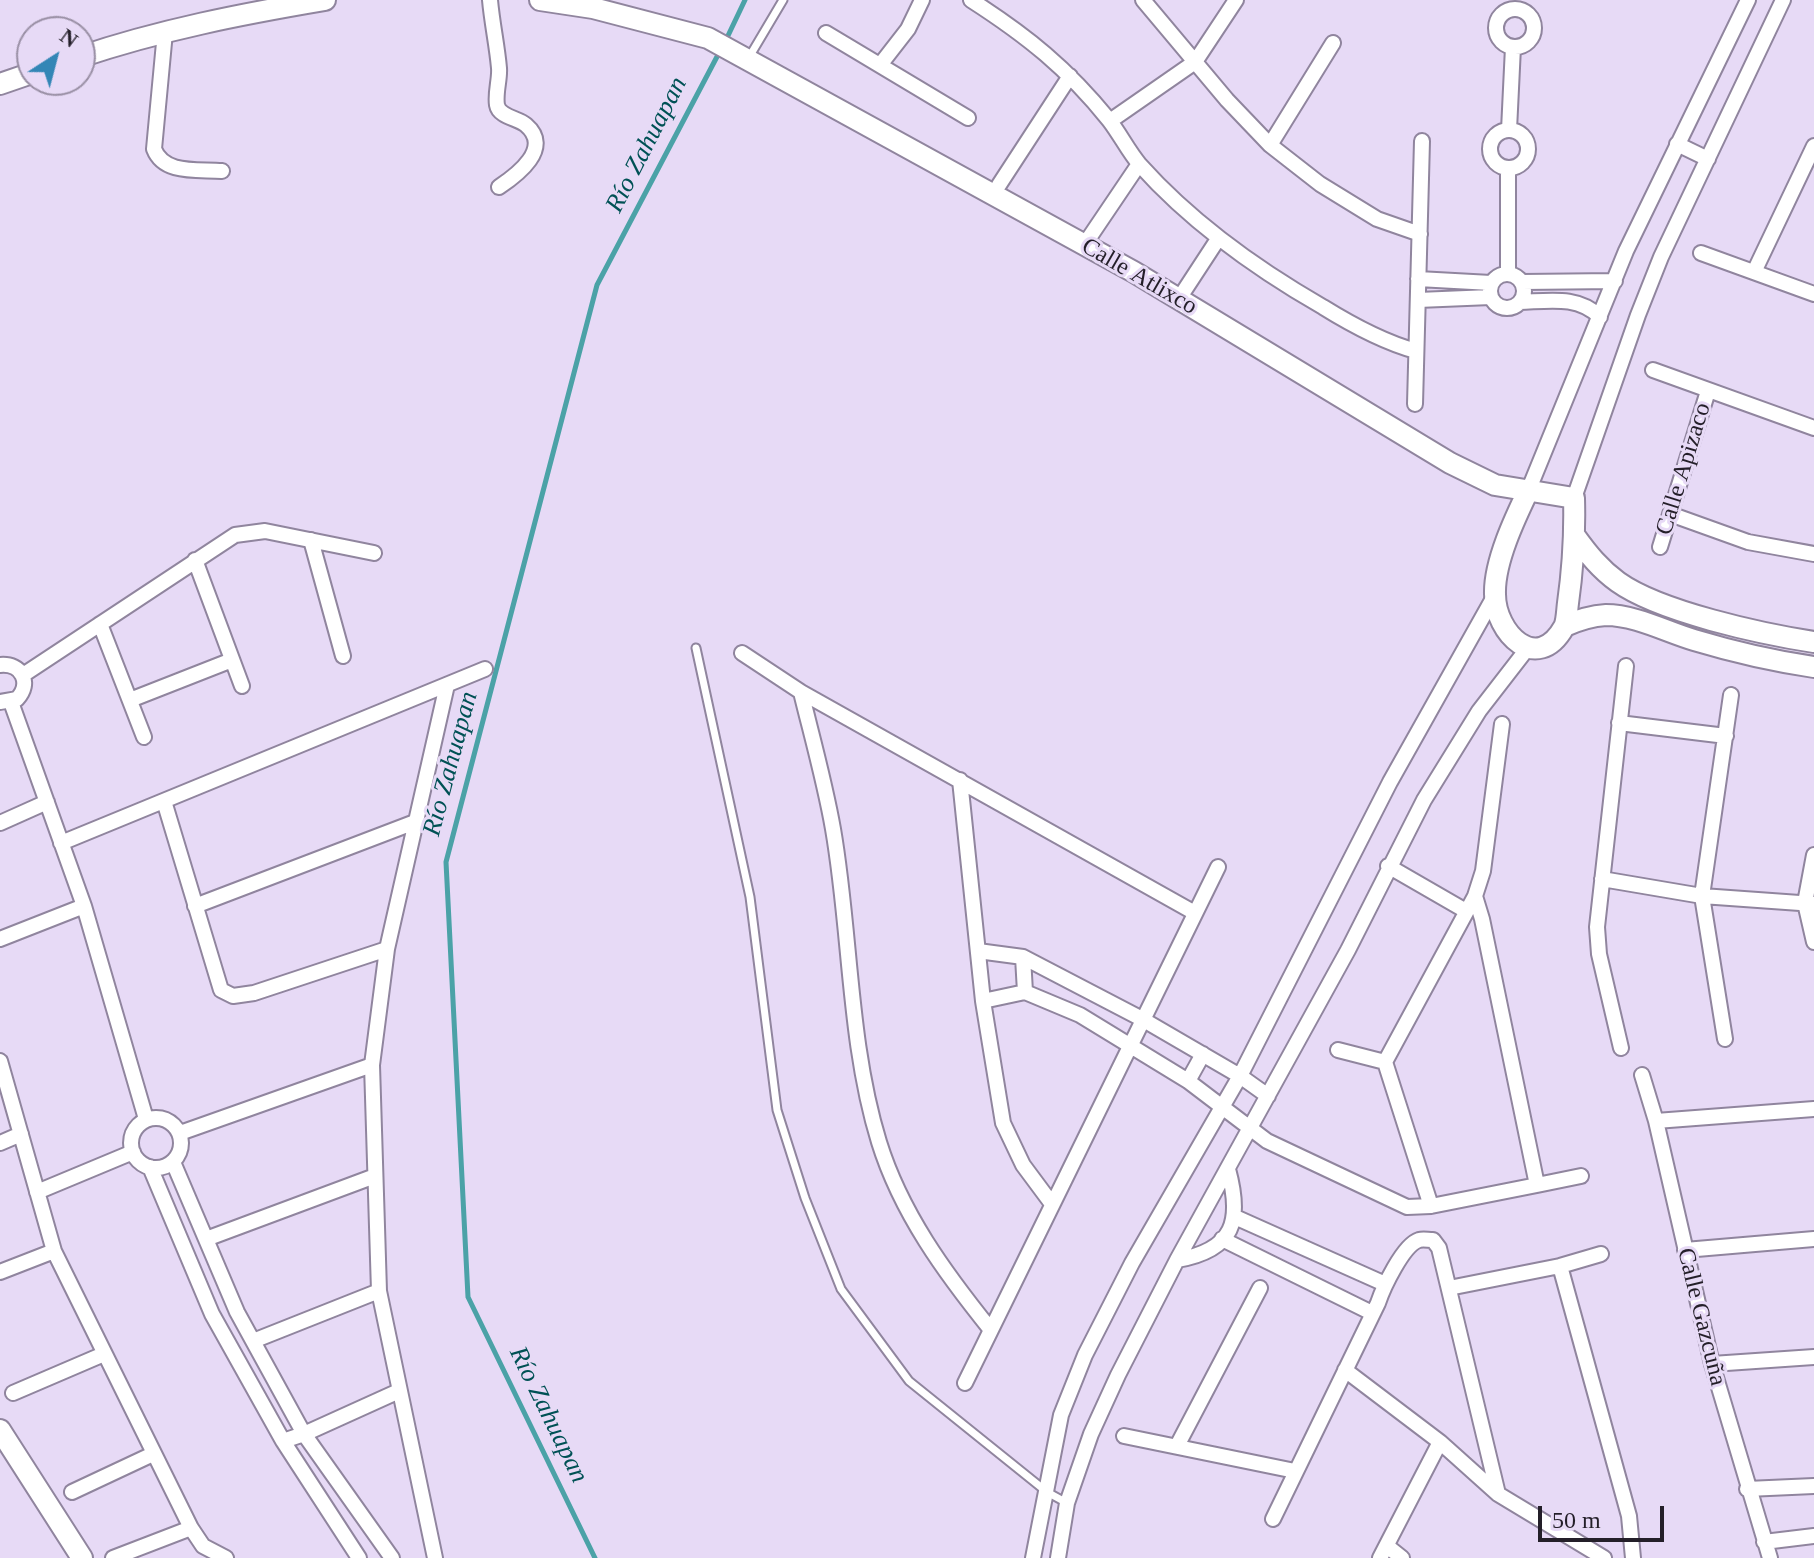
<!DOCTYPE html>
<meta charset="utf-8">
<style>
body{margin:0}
#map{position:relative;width:1814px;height:1558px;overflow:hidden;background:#e7daf6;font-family:Georgia,serif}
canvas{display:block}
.north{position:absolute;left:16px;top:16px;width:80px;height:80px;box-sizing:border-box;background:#e7daf6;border:2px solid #998fa4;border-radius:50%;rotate:36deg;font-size:22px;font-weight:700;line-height:32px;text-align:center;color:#241f29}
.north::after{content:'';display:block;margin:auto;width:28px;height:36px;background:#3386b6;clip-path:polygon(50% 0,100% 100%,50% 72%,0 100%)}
.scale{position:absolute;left:1538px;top:1506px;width:126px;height:36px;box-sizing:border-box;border:4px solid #241f29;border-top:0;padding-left:10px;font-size:24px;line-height:28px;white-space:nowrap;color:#241f29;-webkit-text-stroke:6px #e7daf6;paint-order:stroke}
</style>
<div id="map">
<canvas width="1814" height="1558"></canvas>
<div class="north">N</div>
<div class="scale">50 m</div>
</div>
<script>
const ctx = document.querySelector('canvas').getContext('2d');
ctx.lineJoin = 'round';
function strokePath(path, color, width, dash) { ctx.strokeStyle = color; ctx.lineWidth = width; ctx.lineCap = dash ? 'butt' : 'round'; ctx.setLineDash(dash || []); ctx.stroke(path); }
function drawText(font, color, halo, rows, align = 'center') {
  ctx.font = font + ' Georgia,serif'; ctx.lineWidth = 6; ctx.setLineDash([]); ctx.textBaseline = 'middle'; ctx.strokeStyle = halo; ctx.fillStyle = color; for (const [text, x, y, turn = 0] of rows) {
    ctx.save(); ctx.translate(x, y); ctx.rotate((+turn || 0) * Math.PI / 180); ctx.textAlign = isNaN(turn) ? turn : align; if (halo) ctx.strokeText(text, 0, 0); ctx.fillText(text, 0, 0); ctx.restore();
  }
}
const stream = new Path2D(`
 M 725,42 L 745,0
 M 595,1558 L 468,1297 L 446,862 L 597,285 L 720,51`);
const lane = new Path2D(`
 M 748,59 L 783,0
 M 696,648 L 750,897 L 777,1110 L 805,1198 L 841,1289 L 909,1381 L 1047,1492 L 1067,1503`);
const street = new Path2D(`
 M 490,0 C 492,23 497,45 499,68 C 500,79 495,93 497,105 C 499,117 518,118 526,125 C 553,148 517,175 499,187
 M 971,0 C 1027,36 1067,68 1109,120 C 1120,134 1128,151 1140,165 C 1192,223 1255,268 1323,307 C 1352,325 1383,342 1416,351
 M 1143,0 L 1227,100 L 1270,145 L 1320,184 L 1377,219 L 1420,234
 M1496 28a19 19 0 1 1 38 0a19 19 0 1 1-38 0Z
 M 165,32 L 154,149 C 164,175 198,169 222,171
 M 826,33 L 968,118
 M 880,65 L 908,29 L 922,0
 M 1110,121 L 1195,62 L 1236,0
 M 1509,130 L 1513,47
 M1490 149a19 19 0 1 1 38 0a19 19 0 1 1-38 0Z
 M 1677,144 L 1708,159
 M 1270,145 L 1333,43
 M 999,185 L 1070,76
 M 1089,238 L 1139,164
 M 1701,253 L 1814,294
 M 1754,272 L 1814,146
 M 1508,273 L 1508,168
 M1490 291a17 17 0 1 1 34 0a17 17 0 1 1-34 0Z
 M 1418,279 L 1491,283
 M 1522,282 L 1615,281
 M 1184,291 L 1218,239
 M 1418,300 L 1491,297
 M 1520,302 C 1549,301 1578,295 1600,317
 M 1653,370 L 1814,428
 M 1415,404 L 1422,141
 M 1529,489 L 1626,251 L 1748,0
 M 1574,498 L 1638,315 L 1661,257 L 1783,0
 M 1670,514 L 1748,542 L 1814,554
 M 311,540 L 343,656
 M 1660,547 L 1708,391
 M 195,560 L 242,686
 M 100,624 L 144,737
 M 742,653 L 801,692 L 1195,913
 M 0,665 C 22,663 32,683 17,699 L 0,702
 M 23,675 L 235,535 L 265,531 L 374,553
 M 801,692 C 812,737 825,783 833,829 C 851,932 848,1041 879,1142 C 901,1213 945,1273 991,1330
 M 130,700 L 232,660
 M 11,702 L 84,906 L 146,1119
 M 1619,723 L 1726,736
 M 960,780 L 983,1001 L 1003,1123 L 1023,1165 L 1052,1204
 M 164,801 L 221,990 L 233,996 L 254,993 L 387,949
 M 0,823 L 47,802
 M 61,843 L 485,669
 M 1814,855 L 1805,903 L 1814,942
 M 1388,866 L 1466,911
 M 1602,879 L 1702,896 L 1814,904
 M 1475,896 L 1482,919 L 1537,1185 L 1581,1176
 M 195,906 L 415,822
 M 0,939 L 84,906
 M 978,951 L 1023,957 L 1142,1019 L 1240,1076 L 1268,1096
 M 1023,957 L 1025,992
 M 983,1001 L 1025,992 L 1080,1015 L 1188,1081 L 1267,1141 L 1407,1207 L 1431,1206 L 1537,1185
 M 1725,1039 L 1702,896 L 1731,695
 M 1621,1048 L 1599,954 L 1597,927 L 1626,666
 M 1338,1050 L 1385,1062
 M 0,1061 L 54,1251 L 191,1528 L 203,1546 L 226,1558
 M 1642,1075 L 1656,1121 L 1712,1364 L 1770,1558
 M 1188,1081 L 1203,1054
 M131 1143a25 25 0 1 1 50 0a25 25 0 1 1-50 0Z
 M 1656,1121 L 1814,1109
 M 180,1133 L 372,1065
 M 0,1143 L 21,1134
 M 173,1162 L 237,1312 L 304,1434 L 392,1558
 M 150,1167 L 212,1314 L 283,1441 L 359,1558
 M 37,1192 L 133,1152
 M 1431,1206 L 1385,1062 L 1475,896 L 1483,871 L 1502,724
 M 1235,1217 L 1385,1284
 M 206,1239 L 375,1176
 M 1222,1239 L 1372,1313
 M 1685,1250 L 1814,1239
 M 1177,1260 C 1235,1250 1242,1220 1228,1169
 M 1560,1266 L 1629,1516 L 1633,1558
 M 0,1272 L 54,1251
 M 1449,1288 L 1560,1266 L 1601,1254
 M 253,1341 L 379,1291
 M 1712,1364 L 1814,1357
 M 1345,1370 L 1440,1442 L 1498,1494 L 1604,1558
 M 965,1383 L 1218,867
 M 13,1393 L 104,1354
 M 1124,1436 L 1295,1471
 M 283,1441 L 304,1434 L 399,1391
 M 1177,1446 L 1260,1288
 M 1747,1489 L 1814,1486
 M 72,1492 L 153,1454
 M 1273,1519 L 1378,1303 C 1383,1288 1403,1245 1419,1240 C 1423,1239 1428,1240 1433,1240 L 1439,1248 L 1498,1494
 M 1764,1542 L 1814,1536
 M 1387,1546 L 1402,1558
 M 113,1558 L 191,1528
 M 435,1558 L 379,1291 L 372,1065 L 387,949 L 447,685
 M 1033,1558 L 1061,1415 L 1085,1355 L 1132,1263 L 1240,1076 L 1390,782 L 1495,595
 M 1058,1558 L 1067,1503 L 1091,1434 L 1118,1375 L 1177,1260 L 1348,950 L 1424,800 L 1479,711 L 1527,649
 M 1380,1558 L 1440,1442`);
const secondary = new Path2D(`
 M 540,0 L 593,8 L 708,38 L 1134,272 L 1450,463 L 1495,485 L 1574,498 C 1575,533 1573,567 1568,603 C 1567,610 1567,621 1564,627 C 1537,675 1495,633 1495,594 C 1494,562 1515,518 1529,489
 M 80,57 C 160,30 242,14 325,0
 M 0,84 L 32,73
 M 1575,536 C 1588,554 1600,569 1618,582 C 1660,612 1762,634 1814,642
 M 1565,626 C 1578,620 1591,616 1606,615 C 1635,615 1667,632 1694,640 C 1734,652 1773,661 1814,667
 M 0,1430 L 82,1558`);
const streetNames = [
 ["Calle Atlixco",1139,277,30],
 ["Calle Apizaco",1684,469,-73],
 ["Calle Gazcuña",1701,1317,76]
];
const waterNames = [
 ["Río Zahuapan",647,145,-63],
 ["Río Zahuapan",451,764,-75],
 ["Río Zahuapan",548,1415,64]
];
strokePath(stream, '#4ba2a7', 5);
strokePath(lane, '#90859e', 11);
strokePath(street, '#90859e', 18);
strokePath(secondary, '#90859e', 24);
strokePath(lane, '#fff', 7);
strokePath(street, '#fff', 14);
strokePath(secondary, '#fff', 20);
drawText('24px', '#241f29', '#e7daf6', streetNames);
drawText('italic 26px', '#005155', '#e7daf6', waterNames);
</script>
